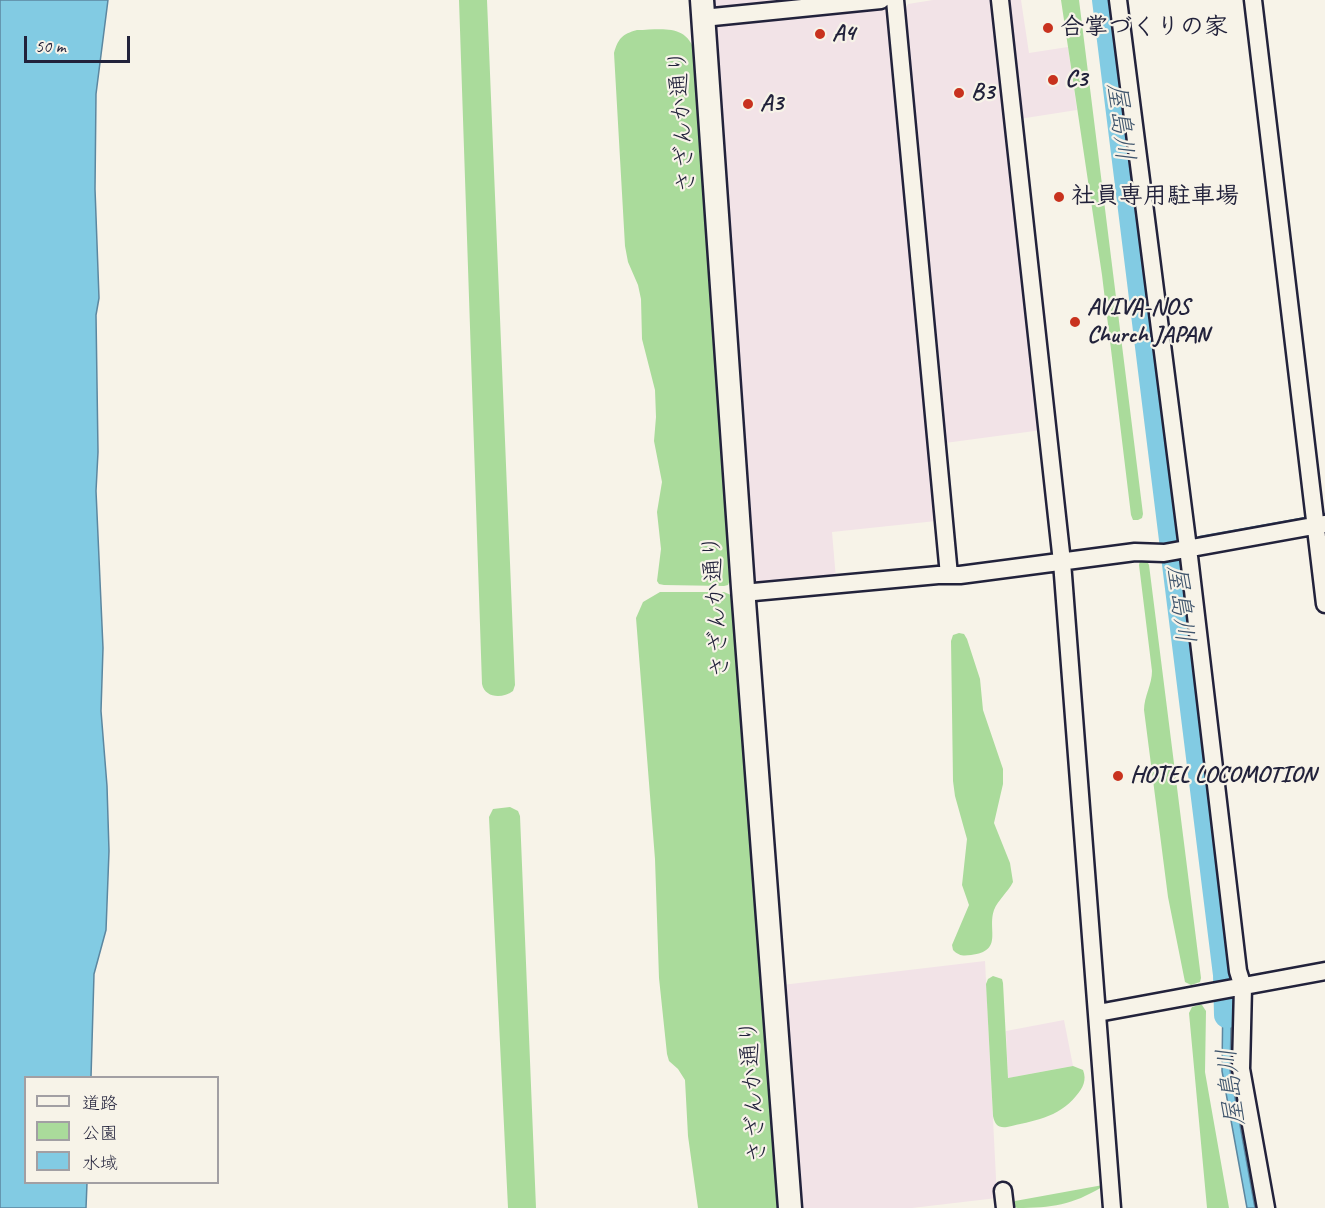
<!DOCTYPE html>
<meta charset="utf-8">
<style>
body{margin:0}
#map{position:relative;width:1325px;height:1208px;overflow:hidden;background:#f7f3e8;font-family:Caveat,"Klee One",sans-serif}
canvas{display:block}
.legend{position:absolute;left:24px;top:1076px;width:195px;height:108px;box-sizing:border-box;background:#f7f3e8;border:2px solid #a29fa3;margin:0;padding:8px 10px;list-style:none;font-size:18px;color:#22223b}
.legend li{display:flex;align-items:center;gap:12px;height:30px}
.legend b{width:30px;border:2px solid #a29fa3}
.scale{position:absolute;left:24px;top:36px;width:106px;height:27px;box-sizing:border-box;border:3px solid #22223b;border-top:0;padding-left:8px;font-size:18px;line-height:21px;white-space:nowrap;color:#22223b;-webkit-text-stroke:4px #f7f3e8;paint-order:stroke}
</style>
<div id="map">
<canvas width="1325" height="1208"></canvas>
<ul class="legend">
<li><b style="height:8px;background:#f7f3e8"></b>道路</li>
<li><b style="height:16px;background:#aadb9b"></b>公園</li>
<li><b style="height:16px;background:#82cbe3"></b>水域</li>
</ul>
<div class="scale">50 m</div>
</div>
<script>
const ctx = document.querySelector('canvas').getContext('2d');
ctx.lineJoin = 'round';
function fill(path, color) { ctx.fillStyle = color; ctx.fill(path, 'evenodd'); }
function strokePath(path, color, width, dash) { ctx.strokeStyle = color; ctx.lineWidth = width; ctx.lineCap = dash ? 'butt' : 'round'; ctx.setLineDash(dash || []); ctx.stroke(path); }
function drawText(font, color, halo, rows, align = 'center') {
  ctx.font = font + ' Caveat,"Klee One",sans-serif'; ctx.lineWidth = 4.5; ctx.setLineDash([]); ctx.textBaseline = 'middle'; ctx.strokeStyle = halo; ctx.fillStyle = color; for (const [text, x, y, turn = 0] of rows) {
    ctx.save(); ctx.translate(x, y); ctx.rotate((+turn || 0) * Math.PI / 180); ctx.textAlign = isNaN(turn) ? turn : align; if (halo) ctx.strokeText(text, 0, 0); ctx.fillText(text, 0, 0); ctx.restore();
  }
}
const built = new Path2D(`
 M 711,0 L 832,0 L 717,12 L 711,7 Z
 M 933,0 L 995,0 L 1042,430 L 945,443 L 905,9 L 908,4 Z
 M 1006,0 L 1021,0 L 1029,53 L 1068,47 L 1077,110 L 1019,119 Z
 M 883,5 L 887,9 L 936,521 L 832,532 L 836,579 L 755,586 L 751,582 L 712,29 L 717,23 Z
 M 985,961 L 997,1198 L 912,1208 L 798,1208 L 782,985 Z
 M 1064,1020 L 1073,1066 L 1008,1078 L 1006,1031 Z`);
const green = new Path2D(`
 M 459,0 L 487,0 L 515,685 L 513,691 C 502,699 485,698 482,684 Z
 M 1061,0 L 1079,0 L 1143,514 L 1142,518 L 1138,520 L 1133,520 L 1131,515 L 1102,275 Z
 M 637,30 C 661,30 686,23 695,52 L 731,577 L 728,585 L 724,586 L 664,585 L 659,584 L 657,581 L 661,549 L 657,512 L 662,482 L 654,441 L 656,417 L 655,390 L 642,339 L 641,299 L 638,285 L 628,262 L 625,246 L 614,53 C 618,39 622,34 637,30 Z
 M 1143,560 L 1147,561 L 1149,565 L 1201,978 L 1200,982 L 1191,985 L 1185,982 L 1168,897 L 1144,710 C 1144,696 1152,685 1152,671 L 1139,565 L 1140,561 Z
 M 660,592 L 724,592 L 731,595 L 733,599 L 779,1208 L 698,1208 L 688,1136 L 685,1080 L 678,1069 L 669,1061 L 667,1054 L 659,978 L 655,859 L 636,618 L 643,602 Z
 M 959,633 L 964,634 L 967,639 L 980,679 L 983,710 L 1003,769 L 1003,784 L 994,823 L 1010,863 L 1013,882 C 1008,892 998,900 994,910 C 987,930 1004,951 971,955 C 963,956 959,956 953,950 L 952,945 L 969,905 L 962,885 L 967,839 L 955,796 L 953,781 L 951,641 L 953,635 Z
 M 510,807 L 518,811 L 520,816 L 536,1208 L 508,1208 L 489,817 L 493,809 Z
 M 993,976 L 1002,979 L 1003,983 L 1008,1078 L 1073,1066 L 1083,1070 C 1087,1080 1083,1088 1076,1096 C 1058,1118 1033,1121 1007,1127 C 998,1128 995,1125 993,1116 L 986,984 L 988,979 Z
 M 1199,1005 L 1202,1005 L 1206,1011 L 1205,1072 L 1229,1208 L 1207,1208 L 1189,1013 L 1192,1007 Z
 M 1103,1185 L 1102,1187 C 1072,1205 1052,1208 1017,1208 L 1012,1205 L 1015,1201 Z`);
const water = new Path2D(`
 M 0,0 L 108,0 L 96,94 L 95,189 L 99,298 L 96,315 L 98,452 L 96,491 L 103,648 L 101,711 L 107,786 L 109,851 L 106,930 L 94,974 L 91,1077 L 26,1078 L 26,1182 L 87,1183 L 86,1208 L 0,1208 Z
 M 1232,989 L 1230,1070 L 1255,1208 L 1247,1208 L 1222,1071 L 1223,990 Z`);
const stream = new Path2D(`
 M 1323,516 L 1325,515
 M 1200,538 L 1306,519
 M 1172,543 L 1182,541`);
const river = new Path2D(`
 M 1105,0 L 1226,975 L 1227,1015`);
const street = new Path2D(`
 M 895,0 L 949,575
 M 1000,0 L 1062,562 L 1112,1208
 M 1118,0 L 1188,548 L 1238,971 L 1243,987 L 1241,1069 L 1266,1208
 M 1253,0 L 1325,604
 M 703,18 L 881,0
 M 743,593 L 938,575 L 960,575 L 1135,552 L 1164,553 L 1324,524
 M 1098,1013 L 1325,971
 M 1003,1191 L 1005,1208`);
const secondary = new Path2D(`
 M 702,0 L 743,588 L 790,1208`);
const markers = [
 [1048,28,6,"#c8321e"],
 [820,34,6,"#c8321e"],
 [1053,80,6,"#c8321e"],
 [959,93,6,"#c8321e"],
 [748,104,6,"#c8321e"],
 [1059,197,6,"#c8321e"],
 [1075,322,6,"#c8321e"],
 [1118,776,6,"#c8321e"]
];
const poiNames = [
 ["合掌づくりの家",1060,28],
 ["A4",832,34],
 ["C3",1065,80],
 ["B3",971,93],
 ["A3",760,104],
 ["社員専用駐車場",1071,197],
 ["AVIVA-NOS",1087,308],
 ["Church JAPAN",1087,336],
 ["HOTEL LOCOMOTION",1130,776]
];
const streetNames = [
 ["さざんか通り",683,121,-94],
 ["さざんか通り",717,606,-94],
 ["さざんか通り",754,1091,-94]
];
const waterNames = [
 ["屋島川",1120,122,83],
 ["屋島川",1180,604,83],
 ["屋島川",1232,1087,-97]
];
fill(built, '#f2e3e7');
fill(green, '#aadb9b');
fill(water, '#82cbe3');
strokePath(water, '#5c87a0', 1.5);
strokePath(stream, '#5c87a0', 4.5);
strokePath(river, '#82cbe3', 26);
strokePath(street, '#22223b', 21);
strokePath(secondary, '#22223b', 27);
strokePath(street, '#f7f3e8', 16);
strokePath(secondary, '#f7f3e8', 22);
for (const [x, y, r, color] of markers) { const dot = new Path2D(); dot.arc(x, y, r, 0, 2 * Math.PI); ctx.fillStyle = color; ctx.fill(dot); strokePath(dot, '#f7f3e8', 2); }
drawText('bold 24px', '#22223b', '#f7f3e8', poiNames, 'left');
drawText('24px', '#22223b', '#f7f3e8', streetNames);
drawText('italic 26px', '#3f556d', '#f7f3e8', waterNames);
</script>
